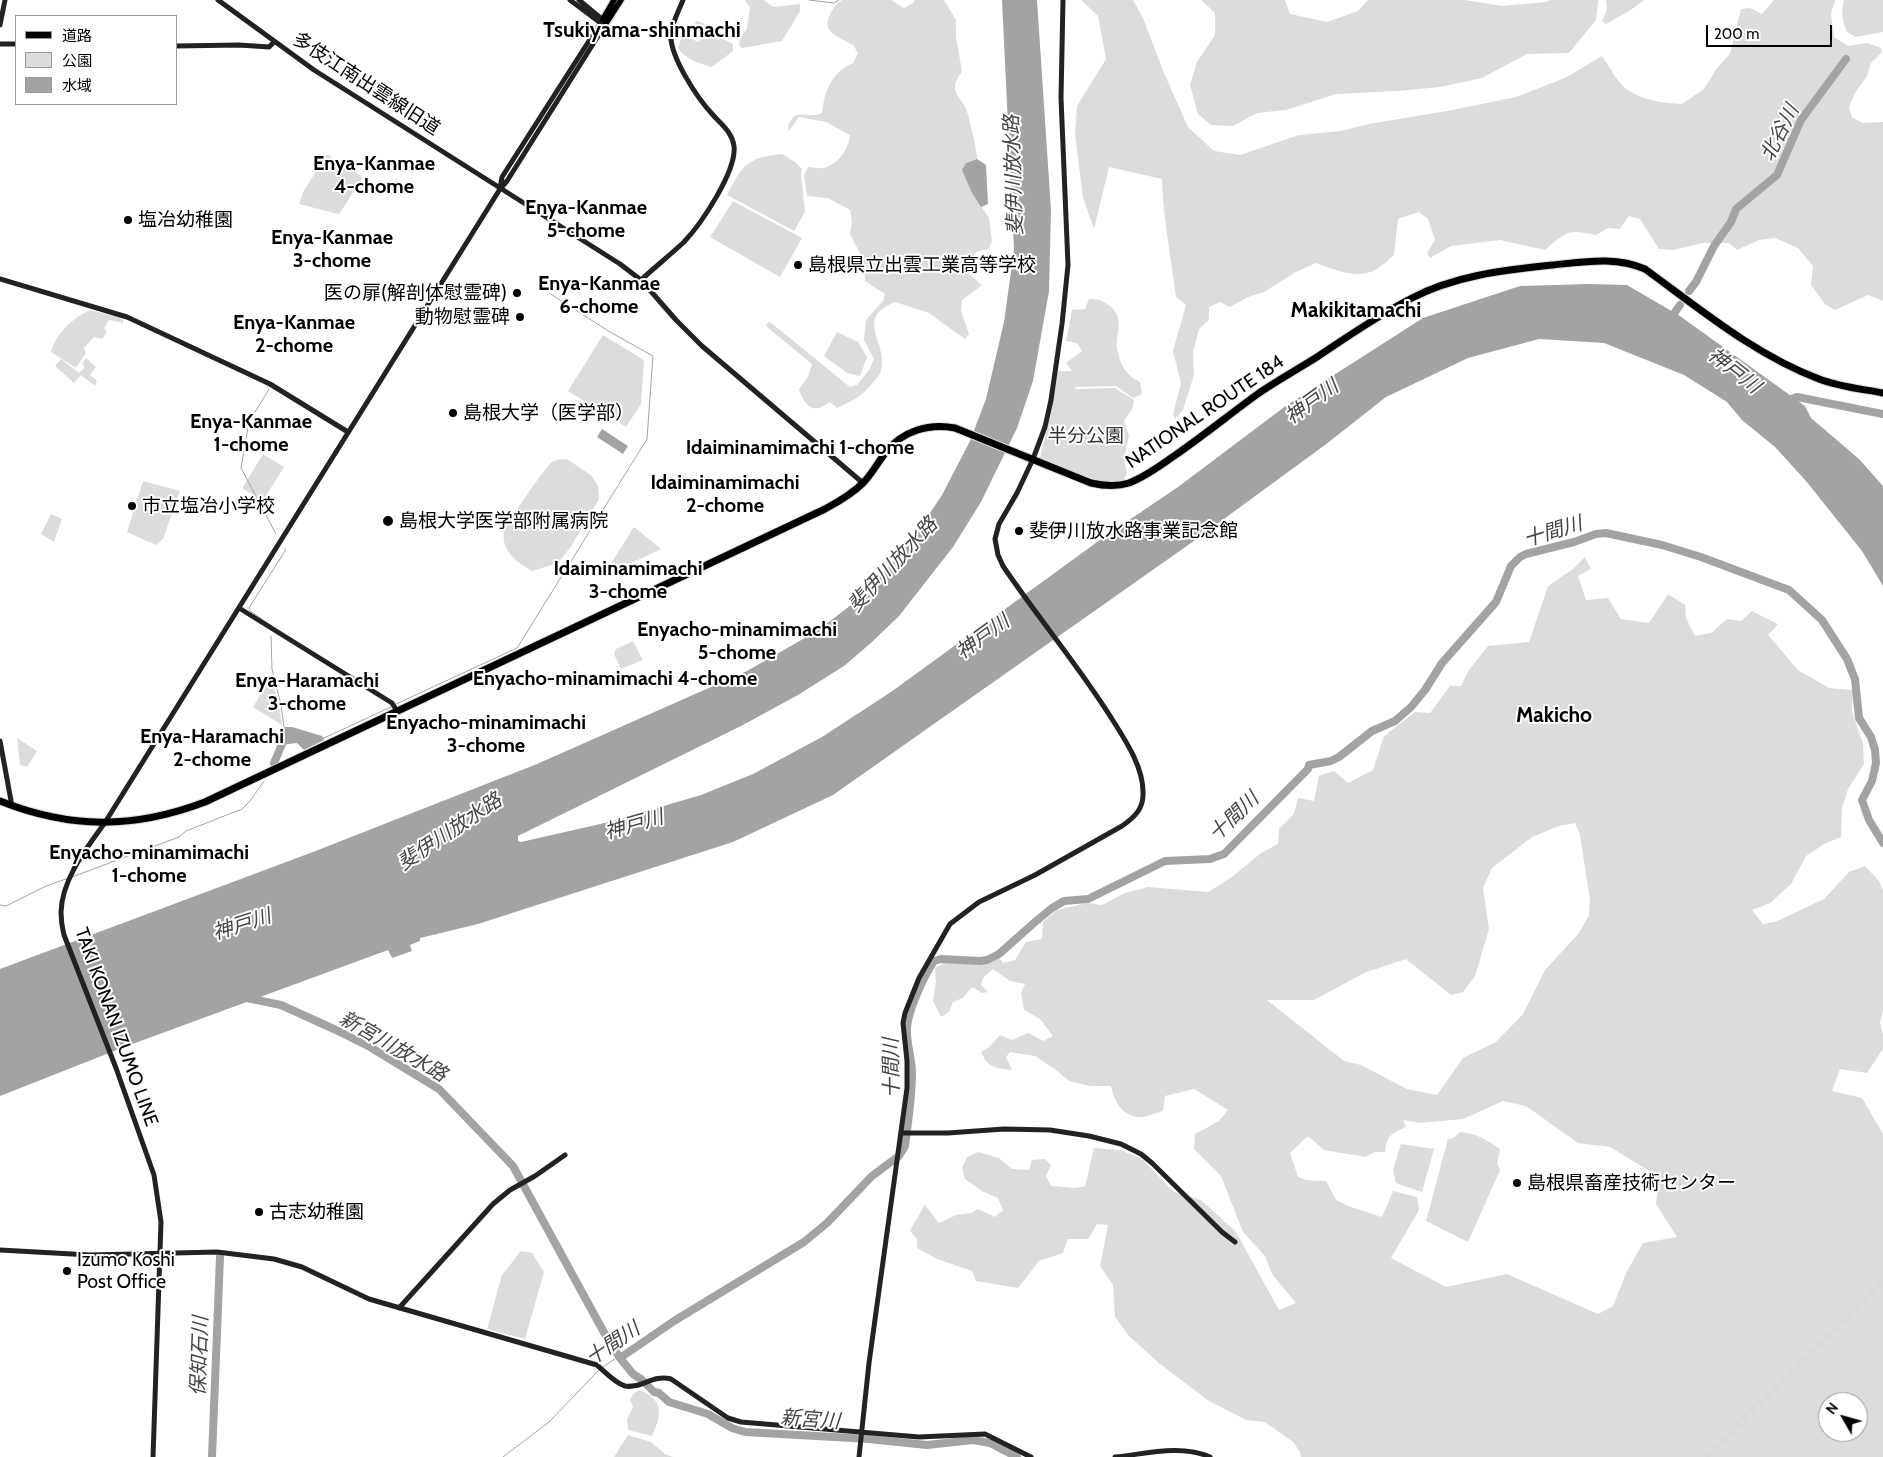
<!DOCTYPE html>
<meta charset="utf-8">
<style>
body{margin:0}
#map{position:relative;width:1883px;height:1457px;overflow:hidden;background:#fff;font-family:Cabin,"Noto Sans JP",sans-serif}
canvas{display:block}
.legend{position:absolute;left:15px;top:15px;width:162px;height:90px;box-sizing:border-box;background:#fff;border:1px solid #999;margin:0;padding:6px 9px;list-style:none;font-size:15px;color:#000}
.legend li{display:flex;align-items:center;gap:10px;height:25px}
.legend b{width:25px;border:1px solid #999}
.north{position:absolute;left:1818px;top:1392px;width:50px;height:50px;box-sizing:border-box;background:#fff;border:1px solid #999;border-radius:50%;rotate:308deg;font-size:14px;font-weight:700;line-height:20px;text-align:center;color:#000}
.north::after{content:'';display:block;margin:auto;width:18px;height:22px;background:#000;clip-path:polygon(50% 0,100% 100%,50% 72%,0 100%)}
.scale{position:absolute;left:1706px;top:25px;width:126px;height:22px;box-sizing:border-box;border:2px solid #000;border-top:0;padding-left:6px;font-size:15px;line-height:18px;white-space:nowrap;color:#000;-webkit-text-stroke:4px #fff;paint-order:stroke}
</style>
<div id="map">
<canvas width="1883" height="1457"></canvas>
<ul class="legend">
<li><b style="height:6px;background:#000"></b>道路</li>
<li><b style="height:14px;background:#dcdcdc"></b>公園</li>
<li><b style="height:14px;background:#a3a3a3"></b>水域</li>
</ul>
<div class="north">N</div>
<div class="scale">200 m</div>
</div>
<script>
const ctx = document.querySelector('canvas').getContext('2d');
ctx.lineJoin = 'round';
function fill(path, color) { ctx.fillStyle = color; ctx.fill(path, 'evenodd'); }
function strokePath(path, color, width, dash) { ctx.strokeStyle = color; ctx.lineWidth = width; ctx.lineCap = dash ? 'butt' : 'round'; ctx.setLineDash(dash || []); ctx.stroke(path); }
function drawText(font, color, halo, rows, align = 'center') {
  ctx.font = font + ' Cabin,"Noto Sans JP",sans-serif'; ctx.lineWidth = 4; ctx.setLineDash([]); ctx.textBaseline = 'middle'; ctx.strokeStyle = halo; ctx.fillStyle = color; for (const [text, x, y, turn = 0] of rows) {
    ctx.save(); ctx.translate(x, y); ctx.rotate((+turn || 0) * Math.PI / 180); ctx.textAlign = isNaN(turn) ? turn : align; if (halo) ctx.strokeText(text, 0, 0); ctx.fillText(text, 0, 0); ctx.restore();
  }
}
const green = new Path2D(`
 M 746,0 L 764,0 L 773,7 L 800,4 L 800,11 L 782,41 L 742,48 L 739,45 L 740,38 L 747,29 L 750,7 L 745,1 Z
 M 842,0 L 891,0 L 904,8 L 913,3 L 915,0 L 944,0 L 956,20 L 956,37 L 962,71 C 960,75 956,80 955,85 C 954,95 963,101 966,109 C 969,116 978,154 977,159 L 966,163 L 972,193 L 989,218 L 992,241 L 989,249 L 977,252 L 969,259 L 968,273 L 982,285 L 962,300 L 961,311 L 969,334 L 965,339 L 929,313 L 895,302 C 853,319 889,342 881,371 C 880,375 877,378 874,381 C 863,396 854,400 837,408 L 830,402 C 826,404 822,407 819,408 C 808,411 801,397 799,389 L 808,377 L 812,364 L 768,328 L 766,324 L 770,322 L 850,387 L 857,385 L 869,370 L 874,359 L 864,340 L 866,320 L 883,301 L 885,294 L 865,281 L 864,261 L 850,234 L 852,221 L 850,210 L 828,198 L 807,196 L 804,175 L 808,167 C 813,167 819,169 824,168 C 838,164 849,149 850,135 L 826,122 L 799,117 L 789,131 L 788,125 L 794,116 C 806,112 812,118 822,113 C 825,90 831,73 853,63 L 858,53 C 857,52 854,46 854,46 C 846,39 819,34 830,15 C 833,8 836,4 842,0 Z
 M 1081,0 L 1133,0 L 1143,18 L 1164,73 L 1188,127 L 1214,151 L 1240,155 L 1299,135 L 1340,131 L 1369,124 L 1447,111 L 1516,97 L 1565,78 L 1602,56 C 1609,66 1616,80 1625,88 C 1640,100 1663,103 1682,104 L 1704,89 L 1717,68 L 1730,54 L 1741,9 L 1750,8 L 1762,14 L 1774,0 L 1835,0 L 1831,14 L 1834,37 L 1848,46 L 1867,43 L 1881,48 L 1882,52 L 1871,63 L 1867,76 L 1855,93 L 1849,107 L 1852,117 L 1863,123 L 1883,122 L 1883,301 L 1868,295 L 1835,310 L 1825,304 L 1811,285 L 1813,266 L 1798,248 L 1775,238 L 1759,240 L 1737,250 L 1729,243 L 1703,243 L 1673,250 L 1659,249 L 1640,219 L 1629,216 L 1620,229 L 1608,228 L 1596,235 C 1568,229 1567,231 1545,250 L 1500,240 L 1451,246 L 1430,258 L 1427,253 L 1435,240 L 1428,219 L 1419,212 L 1398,219 L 1394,255 C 1388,260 1382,266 1375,270 C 1358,280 1333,269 1316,263 L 1294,273 L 1264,292 L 1248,297 L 1230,307 L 1220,302 L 1209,307 L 1209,320 L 1199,329 L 1193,352 L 1194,375 L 1183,410 L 1175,419 L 1173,414 L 1181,383 L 1173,351 L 1186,305 L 1176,297 C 1171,257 1163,218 1162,179 L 1109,167 L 1094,229 L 1083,198 L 1075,134 L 1077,106 L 1106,59 L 1098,16 Z
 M 1201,0 L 1285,0 L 1290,14 L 1327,22 L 1358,11 L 1368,0 L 1465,0 L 1502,6 L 1546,2 L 1551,0 L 1598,0 L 1598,2 L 1596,20 L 1569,53 L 1527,54 L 1482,78 L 1440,87 L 1398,91 L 1336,94 L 1286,110 L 1257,113 L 1233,126 L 1211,125 L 1198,114 L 1190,85 L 1197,62 L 1215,35 L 1215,13 Z
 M 1606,0 L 1644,0 L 1631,10 L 1606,24 L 1602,21 L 1607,9 Z
 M 1844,0 L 1883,0 L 1883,32 L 1856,37 L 1847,32 C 1842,21 1841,12 1844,0 Z
 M 696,21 L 703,23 L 708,32 L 733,44 L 733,51 L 712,67 C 699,64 686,59 678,48 L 681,39 L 690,38 L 698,42 L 702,38 L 694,27 Z
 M 782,154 L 795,162 L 802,169 L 801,174 L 805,212 L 794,231 L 727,195 C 742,166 747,157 782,154 Z
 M 328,155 L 361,176 L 362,178 L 340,213 L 338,214 L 299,204 L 303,192 L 326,156 Z
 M 733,201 L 802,238 L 780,277 L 710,237 Z
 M 1089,299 C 1099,299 1102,300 1110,306 C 1126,320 1115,332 1117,349 C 1120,365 1126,375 1140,382 L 1142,394 L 1133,398 L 1116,386 L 1075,387 L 1076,389 L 1115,388 L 1134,400 L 1133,407 L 1124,421 L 1129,436 L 1124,458 L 1127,474 L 1122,482 L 1097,482 L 1060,469 L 1040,458 L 1051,413 L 1058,371 L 1072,371 L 1066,363 L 1082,351 L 1077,343 L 1066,341 L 1072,310 L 1085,309 Z
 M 90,310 L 119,317 L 123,320 L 123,323 L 109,320 L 104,328 L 107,332 L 102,339 L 94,337 L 84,348 L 86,353 L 76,368 L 51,352 C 56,333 73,318 90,310 Z
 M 837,332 L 858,342 L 867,357 L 860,376 L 847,373 L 824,356 Z
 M 603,335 L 644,360 L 641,404 L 626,427 L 568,391 Z
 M 86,358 L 96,367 L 90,375 L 97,381 L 95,386 L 81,375 L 74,383 L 55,366 L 61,359 L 79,373 L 85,367 L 82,364 Z
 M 263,454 L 284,467 L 264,499 L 262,499 L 243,489 L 243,487 Z
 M 567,459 L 592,476 L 598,486 L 599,499 L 572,545 L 558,563 L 532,571 C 518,563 501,551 504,533 C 505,526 545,467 552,462 C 556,459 562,460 567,459 Z
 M 143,481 L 180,491 L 163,539 L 156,545 L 127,532 Z
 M 51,514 L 62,519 L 54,542 L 41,534 Z
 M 634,527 L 661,549 L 606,575 L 605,573 Z
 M 1585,557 L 1591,569 L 1578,576 L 1586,600 L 1608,598 L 1621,619 L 1649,623 L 1668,594 L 1685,605 L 1686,618 L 1695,636 L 1711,633 L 1727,619 L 1741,621 L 1752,611 L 1778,624 L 1768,635 L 1798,670 L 1829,688 L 1853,690 L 1852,711 L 1863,744 L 1864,764 L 1848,789 L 1842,808 L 1841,837 L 1824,844 L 1806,856 L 1791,884 L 1770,903 L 1752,910 L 1763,924 L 1775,922 L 1824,899 L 1849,872 L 1865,866 L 1879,881 L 1883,891 L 1883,1011 L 1880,1023 L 1883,1035 L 1883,1049 L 1867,1073 L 1840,1069 L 1832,1091 L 1862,1098 L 1883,1134 L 1883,1457 L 1301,1457 L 1300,1452 L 1293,1442 L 1265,1422 L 1246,1420 L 1209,1401 L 1160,1364 L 1129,1336 L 1115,1317 L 1113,1285 L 1100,1266 L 1108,1225 L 1097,1224 L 1088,1239 L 1068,1239 L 1063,1253 L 1039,1261 L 1018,1288 L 976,1281 L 972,1271 L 937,1259 L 917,1248 L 917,1239 L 910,1231 C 914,1221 921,1215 924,1204 L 939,1223 L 956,1215 L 971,1213 L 978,1209 L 995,1217 L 1003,1210 L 998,1198 L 982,1191 L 965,1179 L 962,1168 L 967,1157 L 978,1152 L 999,1158 L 1012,1169 L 1029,1170 L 1032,1160 L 1045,1159 L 1051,1165 L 1046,1176 L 1051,1186 L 1075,1188 L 1085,1186 L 1094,1148 L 1120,1150 L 1142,1159 L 1174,1192 L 1201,1200 L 1236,1232 L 1279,1310 L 1296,1303 L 1272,1274 L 1265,1256 L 1243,1232 L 1221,1176 L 1194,1149 L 1195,1134 L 1219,1121 L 1228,1110 L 1194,1089 L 1165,1096 L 1163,1111 C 1156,1113 1144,1118 1137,1117 C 1120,1114 1114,1100 1111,1086 L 1090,1086 L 1069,1081 L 1056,1070 L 1035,1056 L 1010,1052 L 1006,1057 L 1012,1070 C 995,1068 988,1068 981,1052 L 989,1047 L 1000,1035 L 1012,1040 L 1028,1033 L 1043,1041 L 1053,1036 L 1040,1019 L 1024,1010 L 1021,993 L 1025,984 L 1010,981 L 993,969 L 983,978 L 981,985 L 988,992 L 982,993 L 972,987 L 963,998 L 953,1002 L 949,1012 L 941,1017 L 933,1001 L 936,981 L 935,968 L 944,963 L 983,963 L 999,957 L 1003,963 L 1015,960 L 1026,942 L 1042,939 L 1043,922 L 1057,910 L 1087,903 L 1102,905 L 1125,893 L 1148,887 L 1208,892 L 1232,877 L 1261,853 L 1278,844 L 1279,829 L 1294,814 L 1298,798 L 1314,801 L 1319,776 L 1334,771 L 1348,783 L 1373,770 L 1384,736 L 1415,712 L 1430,713 L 1450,686 L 1461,686 L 1469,670 L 1488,646 L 1529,642 L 1548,586 L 1573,569 ZM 1575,823 L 1580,835 L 1590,900 L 1589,915 L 1579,933 L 1545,970 L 1523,1014 L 1496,1042 L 1463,1058 L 1437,1095 L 1407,1089 L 1361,1065 L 1344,1061 L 1267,1000 L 1314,1000 L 1364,973 L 1406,959 L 1451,995 L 1463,992 L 1475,976 L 1489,929 L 1483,888 L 1492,868 L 1532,837 L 1559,826 ZM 1503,1101 L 1526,1106 L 1578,1143 L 1610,1147 L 1659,1177 L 1656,1204 L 1677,1237 L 1643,1243 L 1627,1271 L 1613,1306 L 1598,1314 L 1507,1274 L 1446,1287 L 1391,1258 L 1419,1210 L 1417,1197 L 1393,1191 L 1382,1217 L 1348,1206 L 1336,1200 L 1326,1181 L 1306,1180 L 1298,1177 L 1290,1153 L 1308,1136 L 1324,1150 L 1365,1157 L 1375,1152 L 1385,1152 C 1387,1134 1392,1134 1406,1127 L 1403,1120 L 1420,1123 L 1463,1119 ZM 1828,1402 L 1858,1402 L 1858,1432 L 1828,1432 Z
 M 633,641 L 643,660 L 621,669 L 614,654 L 616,649 Z
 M 271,676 L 278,702 L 282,725 L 253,707 Z
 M 17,738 L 37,751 L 27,767 L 20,765 Z
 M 1460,1132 C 1476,1133 1487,1140 1500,1149 L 1497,1163 L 1500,1170 L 1468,1242 L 1426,1221 L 1448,1139 L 1454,1138 Z
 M 1401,1144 L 1434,1149 L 1422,1192 L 1396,1183 L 1393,1170 Z
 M 521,1251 L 532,1253 L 544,1272 L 525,1339 L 487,1329 L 502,1275 Z
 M 639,1390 C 664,1399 662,1415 652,1436 L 628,1430 L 627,1419 L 633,1407 L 630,1400 L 633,1394 Z
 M 628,1435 L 651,1442 L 665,1454 L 673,1457 L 614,1457 Z`);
const water = new Path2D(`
 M 1002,0 L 1037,0 L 1051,210 L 1049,291 L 1033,381 L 1017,428 L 981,502 L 953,547 L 899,616 L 872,642 L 844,666 L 798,695 L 741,726 L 518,836 L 518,841 L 521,842 L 609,822 L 701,795 L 753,774 L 822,737 L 891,692 L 1104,537 L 1178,487 L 1287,405 L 1423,318 L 1520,286 L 1589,284 L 1627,285 L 1680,316 L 1805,406 L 1811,418 L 1859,459 L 1883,486 L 1883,586 L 1862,551 L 1806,481 L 1775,447 L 1742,420 L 1727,402 L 1684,375 L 1604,343 L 1539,339 L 1468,358 L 1386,397 L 1325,445 L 1191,543 L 833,795 L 733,842 L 478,924 L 420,938 L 420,941 L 410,945 L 412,951 L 392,958 L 388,950 L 127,1046 L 0,1096 L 0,969 L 313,852 L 537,764 L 747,671 L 817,631 L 855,602 L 889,567 L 920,528 L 942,495 L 970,441 L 986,399 L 1004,322 L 1014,250 Z
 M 977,159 L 986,165 L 988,204 L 981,207 L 972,193 L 962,170 L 966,163 Z
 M 602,429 L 628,446 L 623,454 L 597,437 Z
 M 284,727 L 292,727 L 322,736 L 324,740 L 304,750 L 297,743 L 280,745 L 284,735 Z`);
const stream = new Path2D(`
 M 809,0 L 834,3 L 839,0
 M 269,389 L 249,422 L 241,468 L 276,534
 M 272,626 L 250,611 L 249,608 L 285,551 L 285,548
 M 271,636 L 272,669 L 281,705 L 284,727
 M 394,705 L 517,648 L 647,439 L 653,356 L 610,332 L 549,293
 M 322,739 L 391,707
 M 72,877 L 179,837 L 186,831 L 242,809 L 250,801 L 264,781
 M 0,905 L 6,906 L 46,886 L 66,879
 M 603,1367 L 619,1356
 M 503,1457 L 549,1422 L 600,1369`);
const river = new Path2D(`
 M 1689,291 L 1696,282 L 1714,246 L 1731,222 L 1736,209 L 1777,175 L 1801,120 L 1846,59
 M 1668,322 L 1680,305
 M 1785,401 L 1797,397 L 1883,414
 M 274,763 L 285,737
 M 247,998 L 281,1005 L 336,1030 L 370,1047 L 439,1089 L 513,1166 L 607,1338 L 620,1358 L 674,1321 L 804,1242 L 827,1223 L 872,1176 L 899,1156 L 905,1146 C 908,1122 912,1097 912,1073 C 912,1058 906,1043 907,1028 C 908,1010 924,976 934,961 L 941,959 L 980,961 L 987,960 L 999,954 L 1035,922 L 1052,908 L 1064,901 L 1088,899 L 1165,861 L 1210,859 L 1224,854 L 1308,769 L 1309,765 L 1331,761 L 1339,757 L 1372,731 L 1395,721 L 1411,707 L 1425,690 L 1442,663 L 1496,602 L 1511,566 L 1520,557 L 1526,554 L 1574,542 L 1596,534 L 1606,533 L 1662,545 L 1701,557 L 1789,590 L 1822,620 L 1847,659 L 1855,679 L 1859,718 L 1871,737 L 1875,750 L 1876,763 L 1872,781 L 1862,800 L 1869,820 L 1883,843
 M 620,1358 L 633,1374 L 641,1379 L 654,1392 L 659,1393 L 669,1402 L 708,1414 L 732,1428 L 745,1432 L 869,1439 L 927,1445 L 973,1440 L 990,1443 L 1017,1457
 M 212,1457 L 220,1257`);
const highwayTunnel = new Path2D(`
 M 1706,1457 L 1883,1282`);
const secondary = new Path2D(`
 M 218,0 L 314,70 L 620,264 L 641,280 L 676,320 L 702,346 L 863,483
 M 570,0 L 602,24
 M 579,0 L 603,20
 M 0,25 L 5,0
 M 0,44 L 16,44
 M 176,46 L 239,45 L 269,47 L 274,42
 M 500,189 L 502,177 L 603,19
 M 0,279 L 127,317 L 270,384 L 348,432
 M 641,280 C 655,267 670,255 684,242 C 701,224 737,171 734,146 C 732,132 722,125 713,115 C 698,99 668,55 671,32 C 673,22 679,10 683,0
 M 239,608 L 392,703 L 397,711
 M 0,741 L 12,806
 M 901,1133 L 948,1133 L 1004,1129 L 1050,1130 L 1089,1136 L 1121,1144 L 1141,1154 L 1152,1163 L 1222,1232 L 1235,1242
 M 0,1250 L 90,1255 L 217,1252 L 274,1259 L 302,1267 L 369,1299 L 597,1365 C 605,1372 615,1383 625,1386 C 641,1389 653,1374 671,1379 L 728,1418 L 741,1422 L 919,1437 L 985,1434 L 1031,1457
 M 399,1308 L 493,1204 L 510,1190 L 535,1176 L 565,1155
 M 153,1457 L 161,1222 L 154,1175 L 116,1068 L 64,935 C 62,927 61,920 61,912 C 62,879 86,849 104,824 L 500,189 L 507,181 L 605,25
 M 859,1457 L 869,1363 L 907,1088 L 907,1061 L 903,1023 L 905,1013 L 919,978 L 950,924 L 979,902 L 1035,875 L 1122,826 C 1135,817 1144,808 1143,792 C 1143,766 1125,740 1112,719 C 1079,666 1038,618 1003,566 L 998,555 L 995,539 L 999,524 L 1017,493 L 1033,459 L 1045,427 L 1051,400 L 1062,324 L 1068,265 L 1061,98 L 1063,0
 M 1115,1457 C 1145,1454 1181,1444 1210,1457`);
const primary = new Path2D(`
 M 603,19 L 614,0
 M 605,25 L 621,0`);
const highway = new Path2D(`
 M 0,801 C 70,829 134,829 205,802 L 825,509 C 838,502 852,494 863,483 C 872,474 878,462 886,452 C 902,431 929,423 955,428 L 1091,483 C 1104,486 1116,487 1129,483 C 1145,477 1160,466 1174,456 C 1203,436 1230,414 1259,393 C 1278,380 1298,369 1317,357 C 1347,337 1377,316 1410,299 C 1453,276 1503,270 1552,265 C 1584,262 1615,256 1645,269 C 1700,309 1755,355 1819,379 C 1840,387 1862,389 1883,393`);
const markers = [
 [128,220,5,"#000"],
 [798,265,5,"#000"],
 [517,293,5,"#000"],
 [520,317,5,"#000"],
 [453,413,5,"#000"],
 [132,506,5,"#000"],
 [388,521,6,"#000"],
 [1019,531,5,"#000"],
 [1517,1183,5,"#000"],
 [259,1212,5,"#000"],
 [67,1271,5,"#000"]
];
const streetNames = [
 ["多伎江南出雲線旧道",366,84,33],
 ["NATIONAL ROUTE 184",1205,412,-34],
 ["TAKI KONAN IZUMO LINE",116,1027,70]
];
const poiNames = [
 ["塩冶幼稚園",138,220],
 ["島根県立出雲工業高等学校",808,265],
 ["医の扉(解剖体慰霊碑)",507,293,"right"],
 ["動物慰霊碑",510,317,"right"],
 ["島根大学（医学部）",463,413],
 ["市立塩冶小学校",142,506],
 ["島根大学医学部附属病院",399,521],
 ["斐伊川放水路事業記念館",1029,531],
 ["島根県畜産技術センター",1527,1183],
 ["古志幼稚園",269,1212],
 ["Izumo Koshi",77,1260],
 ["Post Office",77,1282]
];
const parkNames = [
 ["半分公園",1086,436]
];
const waterNames = [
 ["北谷川",1780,133,-63],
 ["斐伊川放水路",1014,175,-92],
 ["神戸川",1734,371,38],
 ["神戸川",1312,402,-36],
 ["十間川",1553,532,-17],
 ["斐伊川放水路",893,565,-47],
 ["神戸川",983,637,-36],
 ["十間川",1234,817,-44],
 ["神戸川",634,825,-16],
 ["斐伊川放水路",450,832,-34],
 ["神戸川",242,925,-18],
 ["新宮川放水路",393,1047,30],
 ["十間川",892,1068,-91],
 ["十間川",613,1344,-34],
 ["保知石川",200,1356,-88],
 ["新宮川",810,1420,4]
];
const neighbourhoodNames = [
 ["Enya-Kanmae",374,164],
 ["4-chome",374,187],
 ["Enya-Kanmae",586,208],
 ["5-chome",586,231],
 ["Enya-Kanmae",332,238],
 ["3-chome",332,261],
 ["Enya-Kanmae",599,284],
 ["6-chome",599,307],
 ["Enya-Kanmae",294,323],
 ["2-chome",294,346],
 ["Enya-Kanmae",251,422],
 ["1-chome",251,445],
 ["Idaiminamimachi 1-chome",800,448],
 ["Idaiminamimachi",725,483],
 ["2-chome",725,506],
 ["Idaiminamimachi",628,569],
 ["3-chome",628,592],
 ["Enyacho-minamimachi",737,630],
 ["5-chome",737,653],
 ["Enyacho-minamimachi 4-chome",615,679],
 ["Enya-Haramachi",307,681],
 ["3-chome",307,704],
 ["Enyacho-minamimachi",486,723],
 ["3-chome",486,746],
 ["Enya-Haramachi",212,737],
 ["2-chome",212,760],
 ["Enyacho-minamimachi",149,853],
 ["1-chome",149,876]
];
const quarterNames = [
 ["Tsukiyama-shinmachi",642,31],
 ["Makikitamachi",1356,311],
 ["Makicho",1554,716]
];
fill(green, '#dcdcdc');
fill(water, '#a3a3a3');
strokePath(stream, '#a3a3a3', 1);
strokePath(river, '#a3a3a3', 8);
strokePath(highwayTunnel, '#d9d9d9', 7, [7, 3.5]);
strokePath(primary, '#dbdbdb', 8);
strokePath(highway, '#dbdbdb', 9);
strokePath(secondary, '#222', 5);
strokePath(primary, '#000', 5.5);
strokePath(highway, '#000', 7);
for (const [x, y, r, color] of markers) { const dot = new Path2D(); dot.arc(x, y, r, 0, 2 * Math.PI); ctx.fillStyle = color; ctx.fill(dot); strokePath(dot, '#fff', 2); }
drawText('19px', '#000', '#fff', streetNames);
drawText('19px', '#000', '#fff', poiNames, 'left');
drawText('19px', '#333', '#fff', parkNames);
drawText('italic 20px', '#444', '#fff', waterNames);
drawText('bold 20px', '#000', '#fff', neighbourhoodNames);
drawText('bold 21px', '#000', '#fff', quarterNames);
</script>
